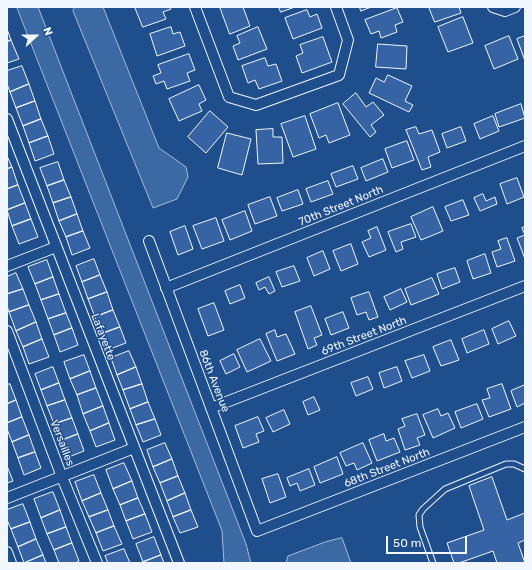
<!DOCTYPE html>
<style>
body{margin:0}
#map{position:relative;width:532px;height:570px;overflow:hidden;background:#1f4e8c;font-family:Rubik,sans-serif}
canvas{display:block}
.frame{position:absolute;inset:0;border:8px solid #f2f6ff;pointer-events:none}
.north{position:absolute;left:16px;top:16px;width:40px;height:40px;-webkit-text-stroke:3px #1f4e8c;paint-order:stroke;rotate:69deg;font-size:11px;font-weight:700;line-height:16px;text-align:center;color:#f2f6ff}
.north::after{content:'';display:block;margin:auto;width:14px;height:18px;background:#f2f6ff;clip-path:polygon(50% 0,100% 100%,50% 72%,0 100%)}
.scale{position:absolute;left:386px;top:536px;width:81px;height:18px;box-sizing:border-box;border:2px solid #f2f6ff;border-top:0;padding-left:5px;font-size:12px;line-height:14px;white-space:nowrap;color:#f2f6ff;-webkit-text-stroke:3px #1f4e8c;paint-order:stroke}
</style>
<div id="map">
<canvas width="532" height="570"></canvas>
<div class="frame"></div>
<div class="north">N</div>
<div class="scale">50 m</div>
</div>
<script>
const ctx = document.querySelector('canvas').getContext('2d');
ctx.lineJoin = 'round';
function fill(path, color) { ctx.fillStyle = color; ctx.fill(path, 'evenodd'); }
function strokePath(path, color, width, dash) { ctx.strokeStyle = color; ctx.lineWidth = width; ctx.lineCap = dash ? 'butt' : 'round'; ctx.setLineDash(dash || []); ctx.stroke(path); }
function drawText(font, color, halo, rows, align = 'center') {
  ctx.font = font + ' Rubik,sans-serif'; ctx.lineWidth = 3; ctx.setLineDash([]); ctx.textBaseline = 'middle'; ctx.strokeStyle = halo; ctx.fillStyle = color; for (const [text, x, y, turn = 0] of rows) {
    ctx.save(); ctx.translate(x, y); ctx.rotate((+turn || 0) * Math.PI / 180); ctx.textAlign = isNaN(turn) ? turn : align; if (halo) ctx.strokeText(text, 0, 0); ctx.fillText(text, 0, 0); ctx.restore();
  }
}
const water = new Path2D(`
 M 17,7 L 38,7 L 246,544 L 251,563 L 224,563 L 222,531 Z
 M 75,7 L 103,7 L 159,148 L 186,167 L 188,177 L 177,199 L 153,208 L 73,11 Z
 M 342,538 L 351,563 L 286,563 L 288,556 L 325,542 Z`);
const building = new Path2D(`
 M 135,7 L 170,7 L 171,9 L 163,12 L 166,19 L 143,27 Z
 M 220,7 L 243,7 L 250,26 L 230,34 Z
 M 279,7 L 295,7 L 281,12 Z
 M 360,7 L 371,7 L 361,11 Z
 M 429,7 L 459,7 L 461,13 L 435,22 Z
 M 397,8 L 403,22 L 395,25 L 397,32 L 381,38 L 379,31 L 371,34 L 365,20 Z
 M 307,10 L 310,17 L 317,14 L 322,28 L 293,39 L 285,18 Z
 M 463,17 L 473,43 L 448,52 L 438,27 Z
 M 171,27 L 173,34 L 180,32 L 185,46 L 157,56 L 150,34 Z
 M 258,27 L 267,49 L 238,60 L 233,46 L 240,43 L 237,36 Z
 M 7,29 L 11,40 L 7,42 Z
 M 509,36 L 518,59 L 494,69 L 485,46 Z
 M 525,36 L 525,61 L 517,39 Z
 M 323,37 L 332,62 L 302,73 L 296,56 L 303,53 L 300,45 Z
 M 11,40 L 19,59 L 7,63 L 7,42 Z
 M 378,44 L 407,46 L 406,69 L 376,67 Z
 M 189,54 L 195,70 L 187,73 L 190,81 L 167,89 L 164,81 L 156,84 L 153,76 L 161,73 L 158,65 Z
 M 265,58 L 268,66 L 276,64 L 282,81 L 259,89 L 255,80 L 248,83 L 242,66 Z
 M 22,66 L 29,84 L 10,92 L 7,84 L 7,71 Z
 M 388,75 L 412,86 L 405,101 L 413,105 L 409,112 L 369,93 L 376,78 L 384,82 Z
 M 29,84 L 35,101 L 16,108 L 10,92 Z
 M 199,85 L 206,100 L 199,104 L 202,111 L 179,121 L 169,99 Z
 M 356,93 L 366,107 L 373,102 L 384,115 L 371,125 L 376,132 L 370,137 L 343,104 Z
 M 35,101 L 41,119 L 23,126 L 16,108 Z
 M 338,103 L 350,135 L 329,143 L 326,135 L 319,138 L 310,114 Z
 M 521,104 L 525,118 L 499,127 L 495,114 Z
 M 210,111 L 228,127 L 206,153 L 188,137 Z
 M 305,116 L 316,149 L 293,157 L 281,124 Z
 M 493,116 L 499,131 L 480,139 L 474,124 Z
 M 41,119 L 48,136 L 29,143 L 23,126 Z
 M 416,127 L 419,134 L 432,130 L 440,152 L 428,157 L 431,167 L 422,170 L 406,130 Z
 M 461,127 L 466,141 L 447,148 L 442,134 Z
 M 273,129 L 273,137 L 282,137 L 283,163 L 258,164 L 256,130 Z
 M 227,133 L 251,139 L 242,175 L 218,168 Z
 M 48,136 L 54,154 L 35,161 L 29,143 Z
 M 407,141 L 414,160 L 392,168 L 385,149 Z
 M 7,156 L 12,167 L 7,169 Z
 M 383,159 L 388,172 L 366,181 L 361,168 Z
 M 58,162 L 64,180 L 47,186 L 40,168 Z
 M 353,166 L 358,179 L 336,187 L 331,174 Z
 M 12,167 L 18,185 L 7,189 L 7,169 Z
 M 517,178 L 524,197 L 507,204 L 500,184 Z
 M 64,180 L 71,197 L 53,203 L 47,186 Z
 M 328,181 L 333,194 L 311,202 L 306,189 Z
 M 18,185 L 25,203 L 7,210 L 7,189 Z
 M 298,190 L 303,204 L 282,211 L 277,198 Z
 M 483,194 L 486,201 L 495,197 L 497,204 L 480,211 L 474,198 Z
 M 71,197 L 77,214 L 59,221 L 53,203 Z
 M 270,197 L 277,216 L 255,224 L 248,205 Z
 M 463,200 L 469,215 L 451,221 L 445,207 Z
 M 25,203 L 31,219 L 12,226 L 7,210 Z
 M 433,207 L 443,231 L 421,240 L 411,217 Z
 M 245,211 L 252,231 L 230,240 L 222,220 Z
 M 77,214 L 83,231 L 66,237 L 59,221 Z
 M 216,218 L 224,241 L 202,249 L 193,226 Z
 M 31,219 L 38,237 L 19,244 L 12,226 Z
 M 411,224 L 416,237 L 401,242 L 403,249 L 396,252 L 388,232 Z
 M 185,226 L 193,249 L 178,255 L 170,232 Z
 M 377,227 L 386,250 L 369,257 L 362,242 L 371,238 L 368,231 Z
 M 525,227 L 525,259 L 517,238 L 525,235 L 522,228 Z
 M 83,231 L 90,248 L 72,255 L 66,237 Z
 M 507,238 L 515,261 L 497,267 L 492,252 L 501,249 L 498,241 Z
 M 351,244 L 358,264 L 341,271 L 333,251 Z
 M 323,251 L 330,269 L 314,276 L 307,258 Z
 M 485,254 L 491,273 L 473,279 L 467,261 Z
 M 94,259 L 100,275 L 82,282 L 76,266 Z
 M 47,260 L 53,277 L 35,284 L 28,267 Z
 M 294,266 L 300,281 L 282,287 L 276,272 Z
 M 455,268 L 460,282 L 442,289 L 437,274 Z
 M 16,273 L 23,289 L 7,294 L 7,277 Z
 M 100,275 L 107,292 L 88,299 L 82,282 Z
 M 53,277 L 59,294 L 41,300 L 35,284 Z
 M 269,277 L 275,291 L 269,294 L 265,287 L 259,290 L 256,283 Z
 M 432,278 L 439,294 L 411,305 L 405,289 Z
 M 240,285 L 245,298 L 230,304 L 225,291 Z
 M 23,289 L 29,305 L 9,312 L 7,306 L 7,294 Z
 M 401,289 L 407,302 L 390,310 L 384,297 Z
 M 107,292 L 113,310 L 95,317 L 88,299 Z
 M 369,292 L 378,317 L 369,320 L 366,312 L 357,315 L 351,298 Z
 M 59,294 L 66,313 L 48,319 L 41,300 Z
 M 214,303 L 224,330 L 208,336 L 198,309 Z
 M 29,305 L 36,322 L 16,331 L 9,312 Z
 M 311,306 L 322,335 L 314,338 L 317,345 L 308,349 L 295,312 Z
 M 113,310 L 120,327 L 101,334 L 95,317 Z
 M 343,312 L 349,328 L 331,335 L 325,319 Z
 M 66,313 L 72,328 L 54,335 L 48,319 Z
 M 509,321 L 516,336 L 498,344 L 492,329 Z
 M 36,322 L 42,339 L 23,347 L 16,331 Z
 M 120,327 L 126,343 L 107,350 L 101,334 Z
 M 72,328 L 78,345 L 60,352 L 54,335 Z
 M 275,330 L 277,337 L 286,334 L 295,354 L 277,361 L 266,334 Z
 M 484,330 L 489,344 L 467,353 L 462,339 Z
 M 42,339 L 49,357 L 29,364 L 23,347 Z
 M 260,339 L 271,361 L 247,372 L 237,350 Z
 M 451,340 L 459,360 L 441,366 L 433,347 Z
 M 129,351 L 136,367 L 117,375 L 111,358 Z
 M 234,354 L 240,367 L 226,374 L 220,361 Z
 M 84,355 L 90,371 L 70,379 L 64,362 Z
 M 424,355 L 430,371 L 412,378 L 405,361 Z
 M 53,367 L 59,383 L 41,390 L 35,374 Z
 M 136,367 L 142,384 L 123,390 L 117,375 Z
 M 397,367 L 402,381 L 384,388 L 379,373 Z
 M 90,371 L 96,388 L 77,395 L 70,379 Z
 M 368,377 L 373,389 L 356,396 L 351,383 Z
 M 59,383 L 65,400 L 47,406 L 41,390 Z
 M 10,384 L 16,400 L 7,404 L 7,385 Z
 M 142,384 L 148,402 L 130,409 L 123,390 Z
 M 502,384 L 511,409 L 489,417 L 482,400 L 490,398 L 487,389 Z
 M 525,385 L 525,403 L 517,407 L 511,391 Z
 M 96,388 L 103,406 L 83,414 L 77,395 Z
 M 314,397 L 320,410 L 308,415 L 303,402 Z
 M 16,400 L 22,417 L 7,423 L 7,404 Z
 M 65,400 L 72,418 L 54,424 L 47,406 Z
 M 148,402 L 155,419 L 136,425 L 130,409 Z
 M 477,404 L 483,419 L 461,428 L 455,412 Z
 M 103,406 L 109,423 L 90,431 L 83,414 Z
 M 438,409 L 441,416 L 448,413 L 455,428 L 433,438 L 423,415 Z
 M 284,410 L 290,424 L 273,432 L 266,418 Z
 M 417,414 L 425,435 L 417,438 L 420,445 L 405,450 L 398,429 L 405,426 L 402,419 Z
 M 22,417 L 29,435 L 12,442 L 7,429 L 7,423 Z
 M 258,417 L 264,431 L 256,434 L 259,442 L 243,448 L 235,426 Z
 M 72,418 L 78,434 L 60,441 L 54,424 Z
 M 155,419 L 161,435 L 143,442 L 136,425 Z
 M 109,423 L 115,440 L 96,447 L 90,431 Z
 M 78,434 L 84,451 L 66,458 L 60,441 Z
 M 384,434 L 386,441 L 394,438 L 400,452 L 377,461 L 369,440 Z
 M 29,435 L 35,452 L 18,458 L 12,442 Z
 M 165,443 L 172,459 L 153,467 L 147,450 Z
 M 363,443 L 372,463 L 357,470 L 354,463 L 346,466 L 340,453 Z
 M 35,452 L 41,468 L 24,475 L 18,458 Z
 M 337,457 L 343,474 L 320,483 L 314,467 Z
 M 172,459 L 178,476 L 160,483 L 153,467 Z
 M 124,463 L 132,481 L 113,489 L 106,470 Z
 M 7,466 L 13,481 L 7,483 Z
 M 309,469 L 315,485 L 300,491 L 297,483 L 290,486 L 287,478 Z
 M 278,474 L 286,497 L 270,503 L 262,479 Z
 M 94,475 L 101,493 L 82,501 L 75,482 Z
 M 178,476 L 185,493 L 167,501 L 160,483 Z
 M 492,477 L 507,520 L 525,513 L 525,540 L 518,543 L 525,563 L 497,563 L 493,551 L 459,563 L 454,563 L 447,543 L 484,530 L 469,486 Z
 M 132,481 L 138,498 L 120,505 L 113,489 Z
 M 53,492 L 60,510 L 41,518 L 34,499 Z
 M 101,493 L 108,510 L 89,517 L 82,501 Z
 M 185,493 L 191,510 L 173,517 L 167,501 Z
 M 138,498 L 145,514 L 126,521 L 120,505 Z
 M 23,504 L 30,522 L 11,529 L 7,520 L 7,510 Z
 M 60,510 L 66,527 L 47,534 L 41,518 Z
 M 108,510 L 114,526 L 96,533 L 89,517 Z
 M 191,510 L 198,527 L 180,533 L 173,517 Z
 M 145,514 L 152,532 L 133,539 L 126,521 Z
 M 30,522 L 36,539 L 18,547 L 11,529 Z
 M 114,526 L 122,544 L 103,551 L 96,533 Z
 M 66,527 L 72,543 L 54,550 L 47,534 Z
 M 154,537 L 161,555 L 143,562 L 136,544 Z
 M 36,539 L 43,555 L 24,563 L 18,547 Z
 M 72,543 L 79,561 L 75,563 L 59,563 L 54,550 Z
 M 124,549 L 130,563 L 108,563 L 105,556 Z
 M 43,555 L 46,563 L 24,563 Z
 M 161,555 L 164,563 L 143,563 L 143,562 Z`);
const lane = new Path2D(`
 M 433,563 L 420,527 L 419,515 L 423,509 L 445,489 L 506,464 L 514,464 L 525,469`);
const street = new Path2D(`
 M 195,7 L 229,97 L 256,105 L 339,75 L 348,40 L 336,7
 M 493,7 L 505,11 L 515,7
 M 7,119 L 179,563
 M 149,241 L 257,531 L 525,427
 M 7,266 L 56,247
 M 166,288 L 525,146
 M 7,331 L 62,477 L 97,563
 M 211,408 L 525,286
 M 7,498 L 134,448
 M 7,552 L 11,563`);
const streetNames = [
 ["70th Street North",341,206,-22],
 ["69th Street North",364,336,-21],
 ["Lafayette",103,337,69],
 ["86th Avenue",214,381,69],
 ["Versailles",62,443,69],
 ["68th Street North",387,468,-21]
];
fill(water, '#3b69a3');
strokePath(water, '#a8bbd7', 1);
fill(building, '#3563a3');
strokePath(building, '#f2f6ff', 1);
strokePath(lane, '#f2f6ff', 7);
strokePath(street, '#f2f6ff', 12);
strokePath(lane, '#1f4e8c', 5);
strokePath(street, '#1f4e8c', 10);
drawText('11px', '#f2f6ff', '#1f4e8c', streetNames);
</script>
